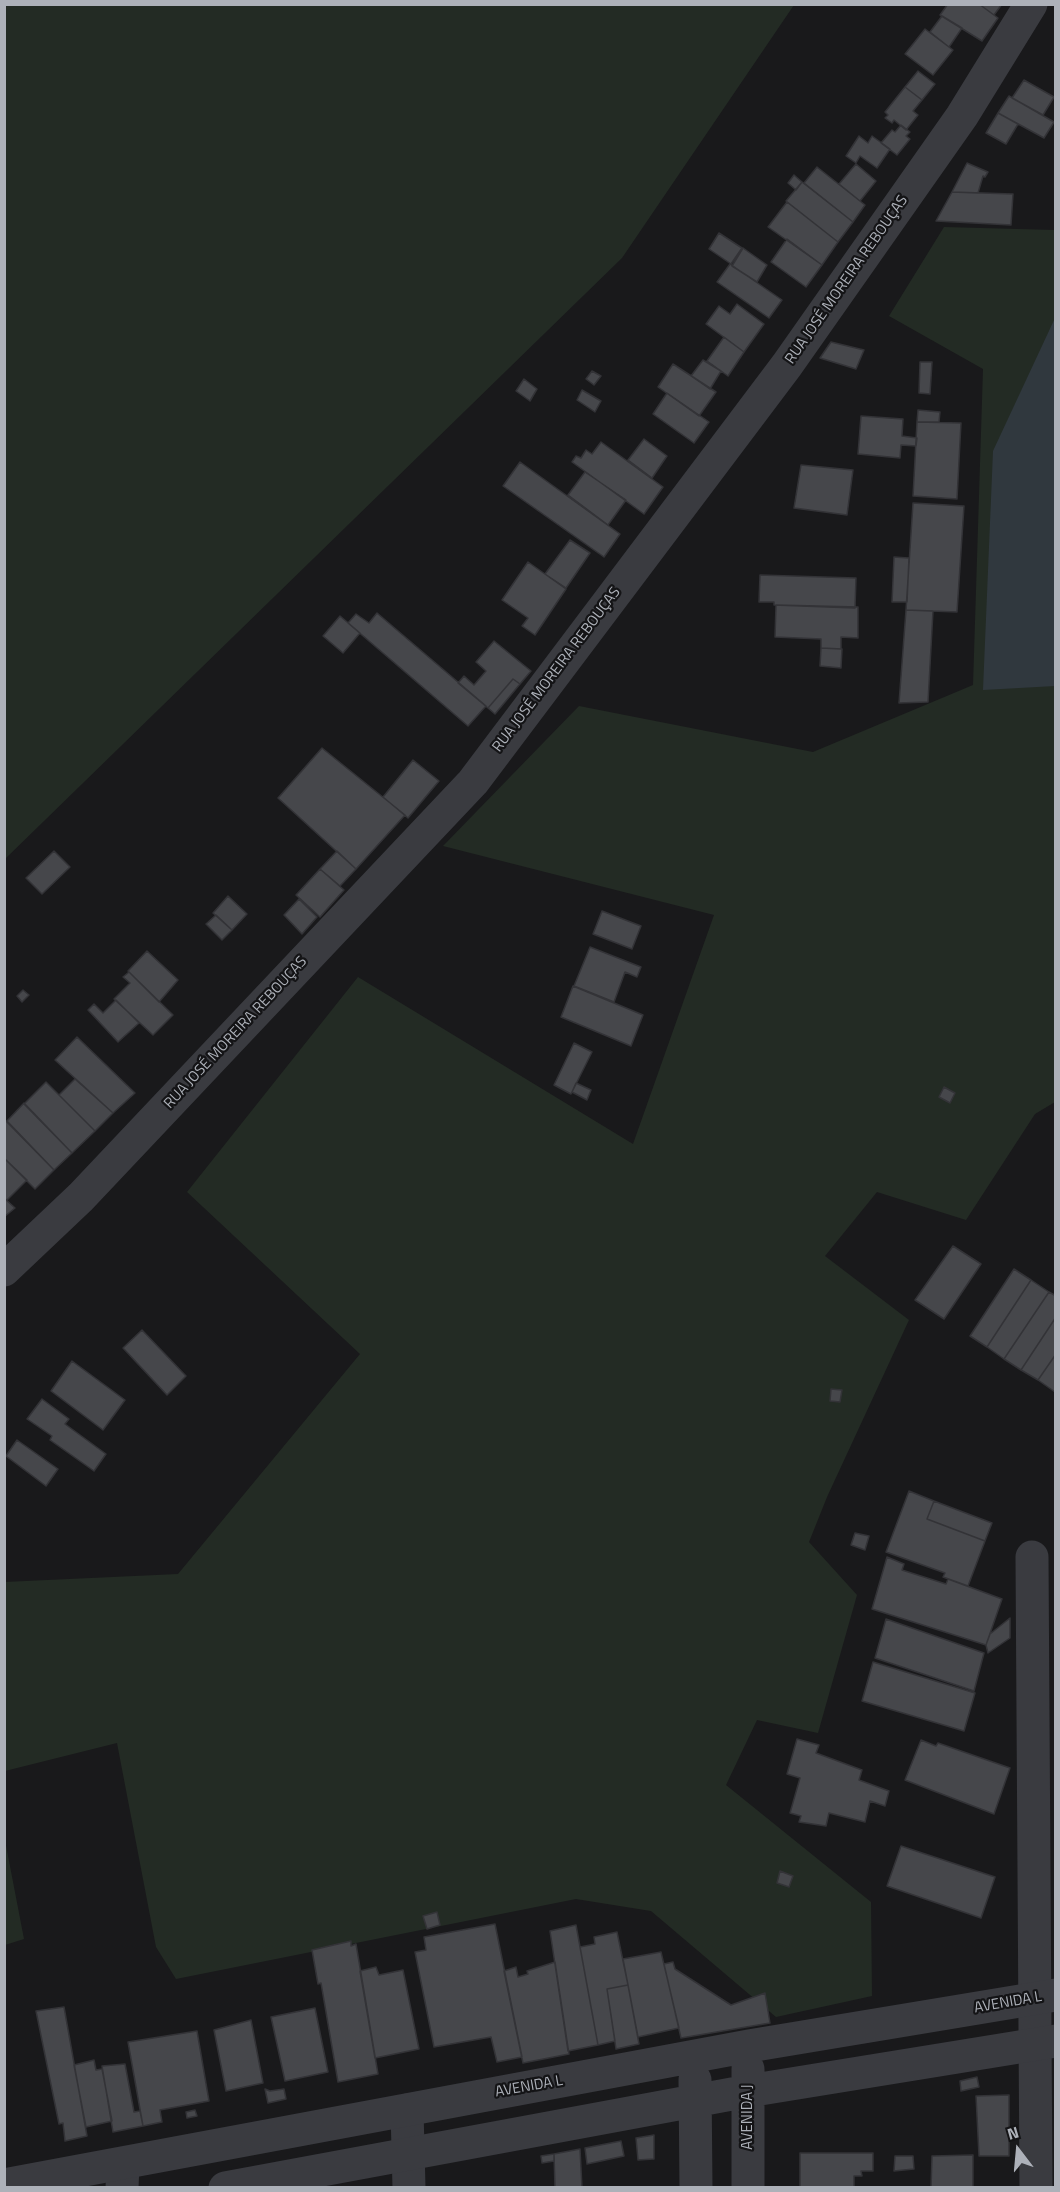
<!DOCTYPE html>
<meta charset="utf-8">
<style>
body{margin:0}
#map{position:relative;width:1060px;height:2192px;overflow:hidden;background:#19191b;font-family:"Titillium Web",sans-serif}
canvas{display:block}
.frame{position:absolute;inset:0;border:6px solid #adb1b9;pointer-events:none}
.north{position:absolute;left:988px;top:2120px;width:60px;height:60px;-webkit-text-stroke:4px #141416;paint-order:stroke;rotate:344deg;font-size:16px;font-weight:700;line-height:24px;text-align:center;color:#adb1b9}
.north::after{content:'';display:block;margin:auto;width:21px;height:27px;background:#adb1b9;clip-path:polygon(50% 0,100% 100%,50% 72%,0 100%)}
</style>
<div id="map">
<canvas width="1060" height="2192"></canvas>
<div class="frame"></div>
<div class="north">N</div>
</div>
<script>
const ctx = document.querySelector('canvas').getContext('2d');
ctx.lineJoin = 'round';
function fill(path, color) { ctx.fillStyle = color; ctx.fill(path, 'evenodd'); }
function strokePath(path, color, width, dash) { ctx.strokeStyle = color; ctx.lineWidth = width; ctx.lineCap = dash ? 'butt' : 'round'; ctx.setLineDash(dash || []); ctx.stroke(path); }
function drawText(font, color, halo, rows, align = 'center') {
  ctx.font = font + ' "Titillium Web",sans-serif'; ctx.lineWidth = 4.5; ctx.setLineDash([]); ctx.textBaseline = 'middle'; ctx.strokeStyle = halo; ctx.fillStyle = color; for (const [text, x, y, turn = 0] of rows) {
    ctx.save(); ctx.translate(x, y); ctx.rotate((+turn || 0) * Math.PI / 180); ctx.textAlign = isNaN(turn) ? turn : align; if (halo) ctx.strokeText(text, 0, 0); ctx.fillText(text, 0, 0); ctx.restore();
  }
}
const green = new Path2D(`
 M 5,4 L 794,5 L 622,258 L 5,859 Z
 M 944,227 L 1055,230 L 1055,1102 L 1035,1114 L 966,1220 L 877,1192 L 825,1256 L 909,1320 L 827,1497 L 809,1542 L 857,1595 L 818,1733 L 757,1720 L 726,1785 L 871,1902 L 872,1996 L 776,2017 L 651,1911 L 576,1899 L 176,1979 L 156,1947 L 117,1743 L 5,1771 L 4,1582 L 178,1574 L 360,1354 L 187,1192 L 358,977 L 633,1144 L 714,915 L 443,846 L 579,706 L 813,752 L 973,685 L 983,369 L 889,316 Z
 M 4,1835 L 24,1939 L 5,1945 L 4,1945 Z`);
const water = new Path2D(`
 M 1055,318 L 1055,686 L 983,690 L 993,451 Z`);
const building = new Path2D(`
 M 948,4 L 979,4 L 998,18 L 982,41 L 940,15 Z
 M 979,4 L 1002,4 L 994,15 Z
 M 942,16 L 962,28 L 949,47 L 930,32 Z
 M 925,29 L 953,50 L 933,75 L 905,54 Z
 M 918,71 L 935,84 L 922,100 L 905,87 Z
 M 1024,80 L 1054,97 L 1043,115 L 1012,98 Z
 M 905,87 L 922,100 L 913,111 L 918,115 L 906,130 L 894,120 L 892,123 L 885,118 L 888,115 L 885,112 Z
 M 1009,96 L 1054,122 L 1044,138 L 998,113 Z
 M 998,113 L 1018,124 L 1006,144 L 986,133 Z
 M 901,125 L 910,132 L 906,136 L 910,139 L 897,155 L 881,143 L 892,130 L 895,132 Z
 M 859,136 L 868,143 L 872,136 L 890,149 L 877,168 L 860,156 L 856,163 L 846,156 Z
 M 967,163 L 988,172 L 985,177 L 983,176 L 978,193 L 952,192 Z
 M 856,164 L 876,181 L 860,201 L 839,184 Z
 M 817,167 L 865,205 L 853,222 L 804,183 Z
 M 794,175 L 802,182 L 796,190 L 788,183 Z
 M 802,182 L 853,222 L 838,242 L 786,201 Z
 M 952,192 L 1013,194 L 1011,225 L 936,221 Z
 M 787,202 L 838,242 L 822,265 L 768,227 Z
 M 719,233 L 742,248 L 731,264 L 709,249 Z
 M 787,239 L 822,265 L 806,287 L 771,262 Z
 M 743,248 L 767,265 L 757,282 L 732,266 Z
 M 730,264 L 782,300 L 769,318 L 717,282 Z
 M 737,304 L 764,324 L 744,352 L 706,324 L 719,306 L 730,314 Z
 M 724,337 L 744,352 L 728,376 L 707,361 Z
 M 831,342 L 864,350 L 856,369 L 820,358 Z
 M 703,360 L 721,371 L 710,389 L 691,376 Z
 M 920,362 L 932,362 L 930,394 L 919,393 Z
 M 673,364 L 716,392 L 699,416 L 658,387 Z
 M 592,371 L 601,376 L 594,385 L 586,379 Z
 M 524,379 L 537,389 L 530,401 L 516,391 Z
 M 582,390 L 601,401 L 595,412 L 577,400 Z
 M 667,393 L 709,422 L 694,443 L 653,414 Z
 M 918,410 L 940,412 L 939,422 L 917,422 Z
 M 861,416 L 903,419 L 902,436 L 917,438 L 916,446 L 901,445 L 900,458 L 858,454 Z
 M 917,422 L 961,423 L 957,499 L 913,496 Z
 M 644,439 L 667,456 L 652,478 L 628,460 Z
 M 601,442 L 663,487 L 644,514 L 572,462 L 576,456 L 581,458 L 586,450 L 592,454 Z
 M 520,462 L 620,534 L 604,557 L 503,486 Z
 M 801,465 L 853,470 L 847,515 L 794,508 Z
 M 585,472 L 626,500 L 608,525 L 568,495 Z
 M 913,503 L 964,506 L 957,612 L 906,610 Z
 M 570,540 L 590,553 L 566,588 L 545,574 Z
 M 894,557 L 909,558 L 907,602 L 892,602 Z
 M 528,562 L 566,589 L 535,635 L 522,626 L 528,618 L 502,600 Z
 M 760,575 L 856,578 L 855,608 L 774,605 L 774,602 L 759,602 Z
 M 776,605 L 858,607 L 858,638 L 841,637 L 841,649 L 821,648 L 821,639 L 775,637 Z
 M 906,610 L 933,611 L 928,702 L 899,703 Z
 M 377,613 L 486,706 L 468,726 L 348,623 L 356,614 L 369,623 Z
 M 340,616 L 360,633 L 343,653 L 323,636 Z
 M 494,641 L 531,671 L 520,684 L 513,679 L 488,708 L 458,683 L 464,676 L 474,685 L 486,671 L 476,662 Z
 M 821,648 L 842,649 L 841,668 L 820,666 Z
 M 513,679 L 520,684 L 495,714 L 488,708 Z
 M 322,748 L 405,815 L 356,869 L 278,798 Z
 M 413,760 L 439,781 L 408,818 L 383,797 Z
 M 54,851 L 70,867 L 42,894 L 26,878 Z
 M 337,851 L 356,869 L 340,886 L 320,869 Z
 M 320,869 L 344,890 L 320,917 L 296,895 Z
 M 228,896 L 247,914 L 232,930 L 213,913 Z
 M 299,899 L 317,917 L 302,934 L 284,915 Z
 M 602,911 L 641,926 L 632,949 L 593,934 Z
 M 216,915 L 232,930 L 222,940 L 206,924 Z
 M 590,947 L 641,967 L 637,977 L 625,972 L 614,1002 L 574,986 Z
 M 147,951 L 178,980 L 159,1002 L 128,971 Z
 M 129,972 L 173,1015 L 153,1035 L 114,999 L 130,983 L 123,977 Z
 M 573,986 L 643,1015 L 631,1046 L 561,1017 Z
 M 23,990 L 29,995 L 22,1002 L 17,996 Z
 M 116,1000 L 139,1023 L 118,1042 L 88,1010 L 94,1004 L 103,1013 Z
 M 77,1037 L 135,1093 L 113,1113 L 55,1060 Z
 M 574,1043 L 592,1052 L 571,1094 L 554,1085 Z
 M 75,1079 L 113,1113 L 95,1131 L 59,1095 Z
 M 46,1082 L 95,1131 L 72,1153 L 24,1104 Z
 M 576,1083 L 591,1090 L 587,1100 L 572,1092 Z
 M 944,1087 L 955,1093 L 950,1103 L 939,1097 Z
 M 24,1103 L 72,1153 L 54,1170 L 7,1121 Z
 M 4,1119 L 54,1170 L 35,1189 L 4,1158 Z
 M 4,1158 L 27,1180 L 7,1200 L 4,1198 Z
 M 4,1198 L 15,1208 L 4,1217 Z
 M 953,1246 L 981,1264 L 944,1319 L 915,1300 Z
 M 1014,1269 L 1031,1280 L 987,1347 L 970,1336 Z
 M 1031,1280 L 1049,1292 L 1004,1359 L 987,1347 Z
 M 1049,1292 L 1056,1296 L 1056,1317 L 1021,1370 L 1004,1359 Z
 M 1056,1317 L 1056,1354 L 1038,1380 L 1021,1370 Z
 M 142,1330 L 186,1376 L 167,1395 L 123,1348 Z
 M 1056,1354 L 1056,1392 L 1055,1392 L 1038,1380 Z
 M 72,1361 L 125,1400 L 103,1430 L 51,1391 Z
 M 831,1389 L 842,1390 L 840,1402 L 830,1401 Z
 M 42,1399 L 69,1419 L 65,1424 L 106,1454 L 94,1471 L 50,1440 L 52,1436 L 27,1419 Z
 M 17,1440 L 58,1469 L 46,1486 L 6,1456 Z
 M 909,1491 L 934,1501 L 927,1519 L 985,1541 L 968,1586 L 943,1577 L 945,1573 L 886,1552 Z
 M 934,1501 L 992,1523 L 985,1541 L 927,1519 Z
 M 855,1533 L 869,1536 L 865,1550 L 851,1545 Z
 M 887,1557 L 904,1564 L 902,1570 L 946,1584 L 948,1579 L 1002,1599 L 986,1645 L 872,1609 Z
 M 1010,1618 L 1010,1638 L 988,1653 L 986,1645 L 990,1634 Z
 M 886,1619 L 984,1653 L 974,1691 L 875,1658 Z
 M 873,1662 L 975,1693 L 964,1731 L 862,1701 Z
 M 797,1739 L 819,1745 L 816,1753 L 862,1770 L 859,1780 L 889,1791 L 885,1806 L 870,1801 L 865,1822 L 829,1813 L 826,1826 L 799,1822 L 801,1816 L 790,1813 L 800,1778 L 787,1774 Z
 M 921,1740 L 936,1746 L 938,1743 L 1010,1768 L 994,1814 L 905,1780 Z
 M 901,1846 L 995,1877 L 981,1918 L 887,1886 Z
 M 780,1871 L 793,1876 L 789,1887 L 777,1883 Z
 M 437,1912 L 440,1925 L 427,1929 L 423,1916 Z
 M 495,1924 L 522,2057 L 497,2062 L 491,2037 L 434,2047 L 415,1952 L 426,1950 L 424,1937 Z
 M 576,1925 L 598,2045 L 568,2051 L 550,1931 Z
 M 617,1932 L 628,1985 L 607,1989 L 615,2041 L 598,2045 L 580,1947 L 595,1944 L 594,1937 Z
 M 351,1941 L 351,1946 L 356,1944 L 378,2074 L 338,2082 L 321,1983 L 318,1984 L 312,1950 Z
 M 661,1952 L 679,2028 L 638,2037 L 623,1959 Z
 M 555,1962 L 569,2054 L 523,2063 L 504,1971 L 516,1967 L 518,1977 L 528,1974 L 527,1971 Z
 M 673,1962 L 675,1969 L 731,2005 L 765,1993 L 770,2023 L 681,2038 L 664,1964 Z
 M 376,1967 L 379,1975 L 403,1970 L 419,2049 L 375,2058 L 360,1971 Z
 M 628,1985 L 639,2044 L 616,2049 L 607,1989 Z
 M 64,2007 L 87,2136 L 65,2141 L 63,2123 L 59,2124 L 36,2011 Z
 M 315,2008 L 328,2072 L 285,2081 L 271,2017 Z
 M 251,2020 L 263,2083 L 226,2091 L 214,2030 Z
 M 197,2031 L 209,2101 L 160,2110 L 162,2122 L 143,2126 L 128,2042 Z
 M 94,2060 L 96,2070 L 102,2069 L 112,2121 L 86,2127 L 74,2065 Z
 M 125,2064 L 134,2112 L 140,2111 L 143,2126 L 113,2132 L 102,2066 Z
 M 977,2077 L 979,2087 L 961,2091 L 960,2081 Z
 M 265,2089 L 270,2091 L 284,2089 L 286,2099 L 268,2103 Z
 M 1009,2095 L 1009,2156 L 979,2156 L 976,2096 Z
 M 195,2110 L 197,2116 L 187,2118 L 186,2112 Z
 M 654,2135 L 654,2159 L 638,2160 L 636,2138 Z
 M 621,2141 L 624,2156 L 587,2164 L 585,2148 Z
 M 580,2149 L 582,2188 L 555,2188 L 554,2154 Z
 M 800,2153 L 873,2153 L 873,2171 L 861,2171 L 862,2176 L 854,2176 L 854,2188 L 800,2188 Z
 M 554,2154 L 554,2161 L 542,2163 L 541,2156 Z
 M 973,2155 L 973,2188 L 931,2188 L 932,2156 Z
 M 895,2156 L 913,2156 L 914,2169 L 894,2171 Z`);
const minor = new Path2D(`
 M 4,1270 L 81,1197 L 473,782 L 787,365 L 962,116 L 1031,4
 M 1032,1557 L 1036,2188
 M 407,2110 L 409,2188
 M 122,2188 L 123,2164`);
const tertiary = new Path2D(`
 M 695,2080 L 696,2188
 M 4,2185 L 749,2046 L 1056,1995
 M 225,2188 L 748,2091 L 1056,2041
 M 748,2188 L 748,2069`);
const streetNames = [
 ["RUA JOSÉ MOREIRA REBOUÇAS",847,280,-55],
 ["RUA JOSÉ MOREIRA REBOUÇAS",557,670,-53],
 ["RUA JOSÉ MOREIRA REBOUÇAS",236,1033,-47],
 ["AVENIDA L",1008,2003,-10],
 ["AVENIDA L",529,2087,-10],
 ["AVENIDA J",748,2117,-90]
];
fill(green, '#232b24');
fill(water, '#30383e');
fill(building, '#46474b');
strokePath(building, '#333337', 1.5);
strokePath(minor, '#3a3b40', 33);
strokePath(tertiary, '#3a3b40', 33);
drawText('15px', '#adb1b9', '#141416', streetNames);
</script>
